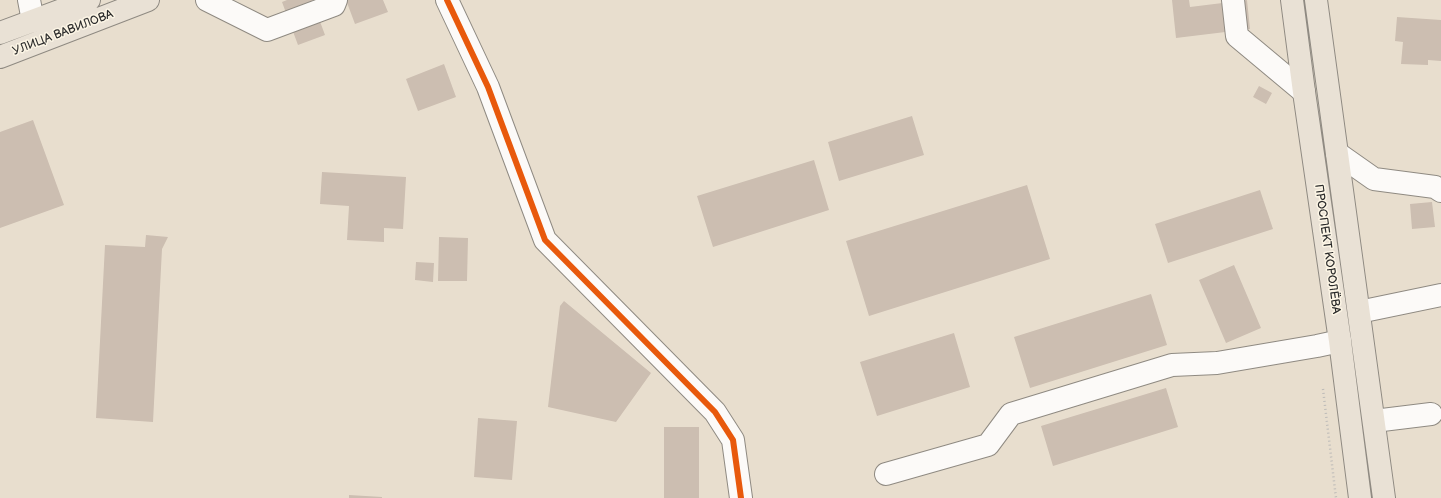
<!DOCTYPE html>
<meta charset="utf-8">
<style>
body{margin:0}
canvas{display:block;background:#e8dece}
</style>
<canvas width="1441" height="498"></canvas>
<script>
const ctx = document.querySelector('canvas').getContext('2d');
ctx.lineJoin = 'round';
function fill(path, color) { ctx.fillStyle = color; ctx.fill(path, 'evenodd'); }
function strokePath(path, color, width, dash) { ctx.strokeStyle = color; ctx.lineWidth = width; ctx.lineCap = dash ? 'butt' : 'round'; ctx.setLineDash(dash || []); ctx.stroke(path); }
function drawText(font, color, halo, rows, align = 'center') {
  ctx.font = font + ' "Balsamiq Sans",sans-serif'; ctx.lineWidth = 3; ctx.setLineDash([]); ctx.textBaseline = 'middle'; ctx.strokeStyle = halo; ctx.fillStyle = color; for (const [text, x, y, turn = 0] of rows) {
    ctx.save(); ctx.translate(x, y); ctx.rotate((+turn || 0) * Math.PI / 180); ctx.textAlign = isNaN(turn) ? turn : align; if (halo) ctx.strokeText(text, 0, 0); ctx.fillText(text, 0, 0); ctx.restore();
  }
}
const building = new Path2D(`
 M 287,0 L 312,0 L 325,35 L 298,45 L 282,2 Z
 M 346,0 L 383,0 L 388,12 L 355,24 Z
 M 1172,0 L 1189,0 L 1190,7 L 1247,0 L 1250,29 L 1176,38 Z
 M 1397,17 L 1441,20 L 1441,61 L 1428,60 L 1428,65 L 1401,64 L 1403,42 L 1395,41 Z
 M 444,64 L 456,97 L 418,111 L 406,79 Z
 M 1259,86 L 1272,93 L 1266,104 L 1253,97 Z
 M 912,116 L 924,155 L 839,181 L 828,142 Z
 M 33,120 L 64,205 L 0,228 L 0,132 Z
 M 814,160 L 829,210 L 713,247 L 697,196 Z
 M 322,172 L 406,177 L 403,229 L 384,228 L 384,242 L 347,240 L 349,206 L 320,204 Z
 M 1027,185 L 1050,259 L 869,316 L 846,241 Z
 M 1260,190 L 1273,229 L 1168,263 L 1155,224 Z
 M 1432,202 L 1435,227 L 1412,229 L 1410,204 Z
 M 146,235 L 168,237 L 162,249 L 153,422 L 96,418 L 105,245 L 145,247 Z
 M 439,237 L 468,238 L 467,281 L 438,281 Z
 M 416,262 L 434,263 L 433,282 L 415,280 Z
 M 1234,265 L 1261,328 L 1226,343 L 1199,280 Z
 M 1151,294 L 1167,345 L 1030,388 L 1014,337 Z
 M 564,301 L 651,373 L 616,422 L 548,407 L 560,306 Z
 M 954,333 L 970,387 L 877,416 L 860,362 Z
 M 1166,388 L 1178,427 L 1053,466 L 1041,426 Z
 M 478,418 L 517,421 L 512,480 L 474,477 Z
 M 664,427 L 699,427 L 699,498 L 664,498 Z
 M 349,495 L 382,497 L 382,498 L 349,498 Z`);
const path = new Path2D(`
 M 1323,389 L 1336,498`);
const minor = new Path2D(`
 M 29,0 L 33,21
 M 207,0 L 267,30 L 334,5 L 336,0
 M 447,0 L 488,87 L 545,240 L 715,412 L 733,440 L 741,498
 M 1233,0 L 1237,36 L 1304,92
 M 1337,153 L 1374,179 L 1435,187 L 1441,191
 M 1359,312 L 1441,295
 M 1374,421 L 1431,414
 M 886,474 L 988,445 L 1011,414 L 1172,365 L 1217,363 L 1317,346 L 1340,341`);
const major = new Path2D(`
 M 1292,0 L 1304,92 L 1340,341 L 1360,498
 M 1316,0 L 1384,498
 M 0,33 L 89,0
 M 0,57 L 148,0`);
const cycleway = new Path2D(`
 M 447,0 L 488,87 L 545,240 L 715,412 L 733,440 L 741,498`);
const streetNames = [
 ["УЛИЦА ВАВИЛОВА",63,33,-21],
 ["ПРОСПЕКТ КОРОЛЁВА",1327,249,82]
];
fill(building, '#ccbeb1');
strokePath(minor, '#8f8a82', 24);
strokePath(major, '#8f8a82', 24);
strokePath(path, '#bdbbb8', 2.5, [1, 3]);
strokePath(minor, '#fcfaf8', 22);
strokePath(major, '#e9e1d5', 22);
strokePath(cycleway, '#e8590c', 6);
drawText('12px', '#2b2b2b', '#fcf5e5', streetNames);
</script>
